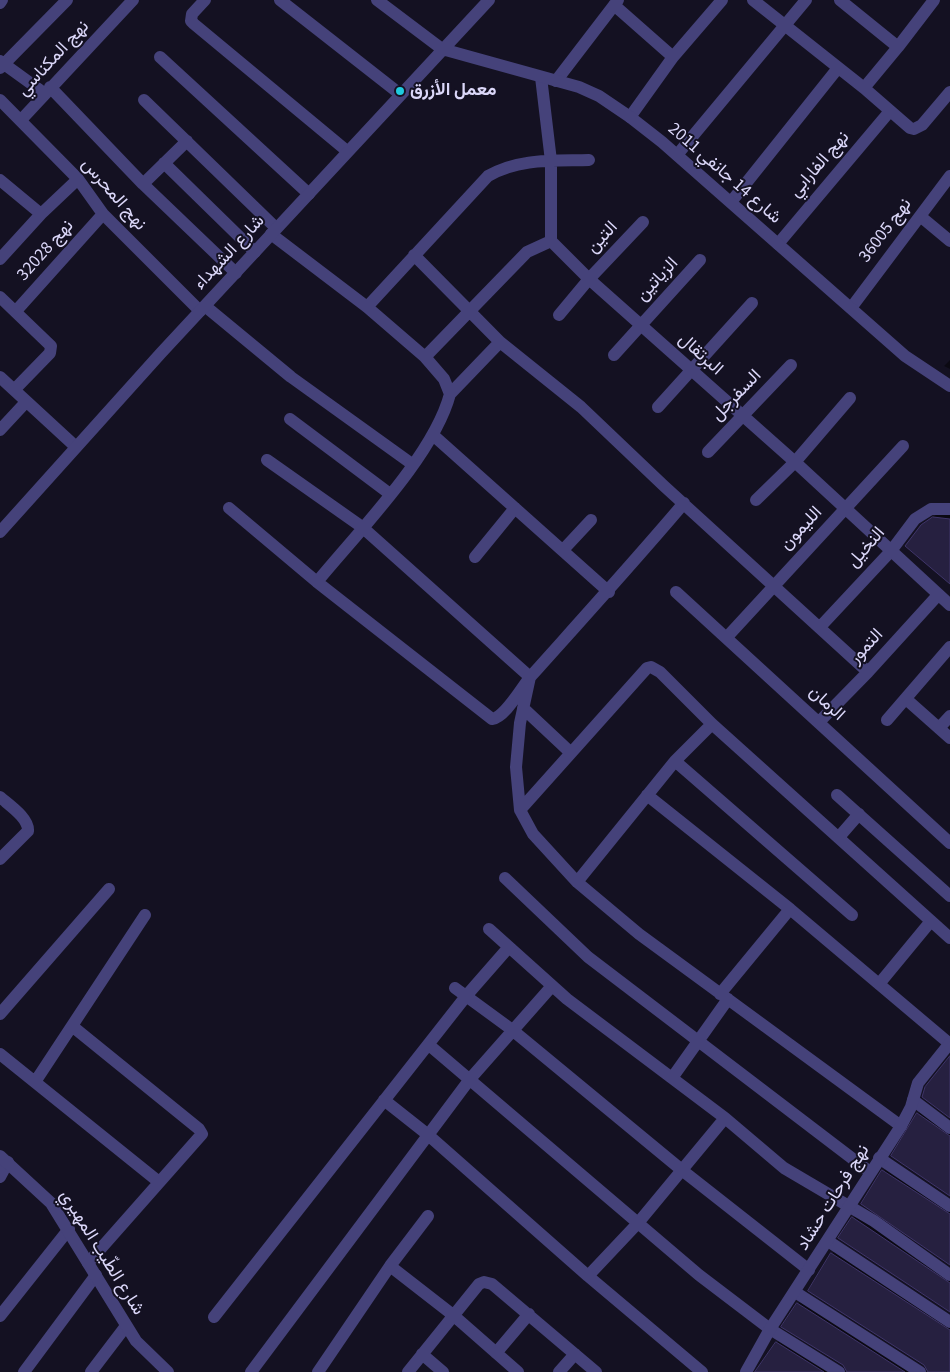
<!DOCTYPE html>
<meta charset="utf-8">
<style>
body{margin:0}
canvas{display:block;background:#141122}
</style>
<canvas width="950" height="1372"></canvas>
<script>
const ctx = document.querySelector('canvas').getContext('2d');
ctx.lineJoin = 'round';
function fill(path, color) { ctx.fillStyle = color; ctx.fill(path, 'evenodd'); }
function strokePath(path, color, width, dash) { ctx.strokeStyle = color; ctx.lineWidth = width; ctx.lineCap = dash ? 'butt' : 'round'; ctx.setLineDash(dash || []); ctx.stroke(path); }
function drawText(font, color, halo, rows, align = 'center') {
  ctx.font = font + ' "Source Sans 3",Vazirmatn,sans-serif'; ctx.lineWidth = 4; ctx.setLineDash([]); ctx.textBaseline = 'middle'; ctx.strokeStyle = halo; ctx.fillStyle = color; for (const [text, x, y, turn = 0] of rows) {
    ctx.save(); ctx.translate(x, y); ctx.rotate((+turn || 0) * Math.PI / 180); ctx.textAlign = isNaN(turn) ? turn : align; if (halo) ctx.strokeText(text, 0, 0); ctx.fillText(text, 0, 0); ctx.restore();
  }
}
const shadow = new Path2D(`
 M 950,360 L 950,369 L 944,366 Z
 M 942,510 L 950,511 L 950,583 L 922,526 Z
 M 921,1110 L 950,1132 L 950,1195 L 918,1114 Z
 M 887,1167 L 950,1210 L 950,1264 L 862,1203 Z
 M 856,1215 L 950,1279 L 950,1311 L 853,1218 Z
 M 835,1250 L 950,1326 L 950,1372 L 929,1372 L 925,1364 L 810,1290 Z
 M 802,1300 L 914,1372 L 848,1372 L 798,1304 Z
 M 780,1339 L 833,1372 L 756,1372 Z`);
const building = new Path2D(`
 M 933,517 L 950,519 L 950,584 L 905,546 L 921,525 Z
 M 950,1056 L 950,1118 L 922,1097 L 925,1087 Z
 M 917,1113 L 950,1136 L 950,1196 L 891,1156 Z
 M 882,1170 L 950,1214 L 950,1265 L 861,1204 Z
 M 852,1217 L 950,1283 L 950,1312 L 838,1238 Z
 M 831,1253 L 950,1330 L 950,1372 L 928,1372 L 924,1365 L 808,1291 Z
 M 797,1303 L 905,1372 L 847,1372 L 843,1365 L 781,1327 Z
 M 776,1342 L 824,1372 L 755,1372 Z`);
const minor = new Path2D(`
 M 205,0 L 192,14 L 191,21 L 194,24 L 347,151
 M 280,0 L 400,94
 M 753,0 L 864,88 L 910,128 L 914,129 L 922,125 L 950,92
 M 840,0 L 898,47
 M 0,3 L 2,0
 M 614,5 L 673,57
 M 160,57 L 309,194
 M 0,61 L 44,93
 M 0,68 L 67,0
 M 541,77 L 551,161 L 551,241 L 589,279 L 795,462 L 950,605
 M 556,81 L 618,0
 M 50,87 L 143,184 L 236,273
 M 864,88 L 898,47 L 934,0
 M 0,100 L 78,179 L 103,214 L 200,311
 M 144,100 L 276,228
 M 630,117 L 673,57 L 722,0
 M 21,120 L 133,0
 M 677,155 L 806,0
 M 164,163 L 255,252
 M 0,180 L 41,214
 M 143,184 L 187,141
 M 731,202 L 838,68
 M 920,216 L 950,241
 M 271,234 L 367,307 L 425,357 L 444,379 L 450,394 C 434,455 358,532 317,582
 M 778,244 L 890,111
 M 414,255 L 500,342 L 581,407 L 664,486 L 868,672
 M 0,259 L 41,214 L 78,179
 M 0,297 L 51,346 L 50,353 L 14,390
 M 205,306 L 291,377 L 412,464
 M 367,307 L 488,176 C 519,158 554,161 589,160
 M 851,308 L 950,176
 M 16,311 L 103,214
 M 559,315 L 589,279 L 643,222
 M 614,355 L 700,260
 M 425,357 L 527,252 L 551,241
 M 0,377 L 76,447
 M 450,394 L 500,342
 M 658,407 L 752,303
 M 290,419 L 390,494
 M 0,430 L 26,402
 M 433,435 L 609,592
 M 708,452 L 791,365
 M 267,460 L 362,527 L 530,677 L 520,723 L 516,767 L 520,810 L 533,834 L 577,882 L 639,934 L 901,1126
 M 756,500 L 795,462 L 850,398
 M 229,508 L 317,582 L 492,719 C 506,717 522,686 532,675 C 583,618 634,562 684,503
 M 563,550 L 591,520
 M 475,557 L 515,508
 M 676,592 L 950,843
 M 820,627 L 891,551 L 915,519 L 931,509 L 950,509
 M 727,637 L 903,446
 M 906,699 L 950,738
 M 523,708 L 571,753
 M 887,720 L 950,647
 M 819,722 L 868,672 L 938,595
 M 939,728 L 950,716
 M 675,761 L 852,915
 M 647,795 L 790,909 L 950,1044
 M 837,795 L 950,896
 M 0,797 C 9,805 29,818 28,831 L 0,859
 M 520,810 L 647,668 L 651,667 L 660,672 L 712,724 L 950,938
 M 839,837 L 859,814
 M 505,878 L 588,957 L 870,1172
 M 577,882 L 675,761 L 712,724
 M 489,929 L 567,999 L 725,1118 L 784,1168 L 874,1221 L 950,1275
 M 879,984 L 931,921
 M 455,988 L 511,1029 L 683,1171 L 809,1270
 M 720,994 L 790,909
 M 0,1014 L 109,889
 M 72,1026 L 199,1129 L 202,1134 L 88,1263
 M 429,1045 L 699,1275 L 770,1329 L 839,1372
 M 0,1054 L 159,1182
 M 672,1078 L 728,999
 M 35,1082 L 145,915
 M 384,1100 L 427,1134 L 588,1276 L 702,1372
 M 913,1100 L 950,1128
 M 879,1158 L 950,1206
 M 0,1177 L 8,1162
 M 828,1241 L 950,1322
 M 390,1266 L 453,1315 L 518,1372
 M 588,1276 L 638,1223 L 725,1118
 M 795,1292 L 920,1372
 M 0,1316 L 69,1229
 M 214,1317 L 467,995 L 509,947
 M 496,1353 L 529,1314
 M 422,1354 L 443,1372
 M 24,1372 L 96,1275
 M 91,1372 L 126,1326
 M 251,1372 L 470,1079 L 552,986
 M 318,1372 L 390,1266 L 428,1216
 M 408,1372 L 479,1284 L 484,1282 L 492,1284 L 596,1372
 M 559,1372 L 575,1354`);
const tertiary = new Path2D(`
 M 377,0 L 442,49 L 579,87 L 599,96 L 630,117 L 662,142 L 905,356 L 950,386
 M 0,532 L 161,353 L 489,0
 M 0,1156 L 51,1203 L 136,1341 L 168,1372
 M 746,1372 L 770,1329 L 901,1126 L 911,1107 L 918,1083 L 950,1043`);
const markers = [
 [400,91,5,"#1fcadd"]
];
const streetNames = [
 ["نهج المكناسي",54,59,-47],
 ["نهج الفارابي",820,165,-49],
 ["شارع 14 جانفي 2011",724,174,41],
 ["نهج المحرس",113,195,49],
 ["نهج 36005",886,231,-53],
 ["التين",603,238,-47],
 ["نهج 32028",46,251,-48],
 ["شارع الشهداء",230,253,-47],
 ["الزياتين",658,280,-47],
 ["البرتقال",700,355,42],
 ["السفرجل",737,396,-46],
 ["الليمون",802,529,-47],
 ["النخيل",867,548,-49],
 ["التمور",867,647,-47],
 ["الرمان",826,704,43],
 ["نهج فرحات حشاد",834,1198,-58],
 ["شارع الطّيب المهيري",101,1253,58]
];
const poiNames = [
 ["معمل الأزرق",410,91]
];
fill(shadow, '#0007');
fill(building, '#262040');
strokePath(building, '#3f3569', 1);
strokePath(minor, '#45427a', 12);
strokePath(tertiary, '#45427a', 12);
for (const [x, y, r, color] of markers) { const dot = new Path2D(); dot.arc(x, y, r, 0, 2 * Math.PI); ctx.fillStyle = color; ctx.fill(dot); strokePath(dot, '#141122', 2); }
drawText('18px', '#dbd7f9', '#141122', streetNames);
drawText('bold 18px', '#dbd7f9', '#141122', poiNames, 'left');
</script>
